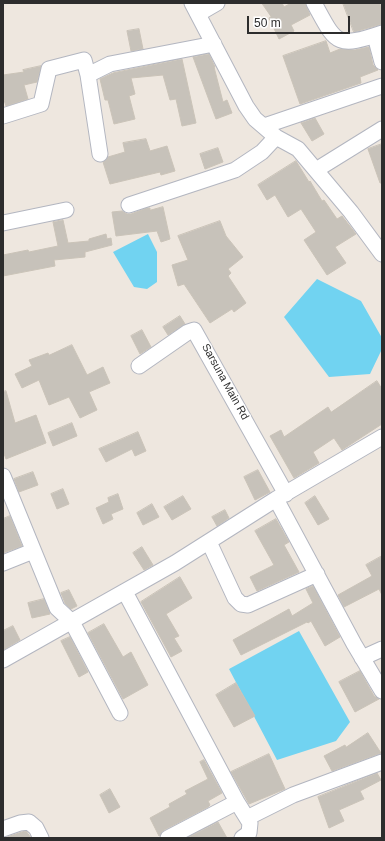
<!DOCTYPE html>
<style>
body{margin:0}
#map{position:relative;width:385px;height:841px;overflow:hidden;background:#eee7df;font-family:Arial,sans-serif}
canvas{display:block}
.frame{position:absolute;inset:0;border:4px solid #2d2d2d;pointer-events:none}
.scale{position:absolute;left:247px;top:16px;width:103px;height:18px;box-sizing:border-box;border:2px solid #2d2d2d;border-top:0;padding-left:5px;font-size:12px;line-height:14px;white-space:nowrap;color:#2d2d2d;-webkit-text-stroke:3px #fff;paint-order:stroke}
</style>
<div id="map">
<canvas width="385" height="841"></canvas>
<div class="frame"></div>
<div class="scale">50 m</div>
</div>
<script>
const ctx = document.querySelector('canvas').getContext('2d');
ctx.lineJoin = 'round';
function fill(path, color) { ctx.fillStyle = color; ctx.fill(path, 'evenodd'); }
function strokePath(path, color, width, dash) { ctx.strokeStyle = color; ctx.lineWidth = width; ctx.lineCap = dash ? 'butt' : 'round'; ctx.setLineDash(dash || []); ctx.stroke(path); }
function drawText(font, color, halo, rows, align = 'center') {
  ctx.font = font + ' Arial,sans-serif'; ctx.lineWidth = 3; ctx.setLineDash([]); ctx.textBaseline = 'middle'; ctx.strokeStyle = halo; ctx.fillStyle = color; for (const [text, x, y, turn = 0] of rows) {
    ctx.save(); ctx.translate(x, y); ctx.rotate((+turn || 0) * Math.PI / 180); ctx.textAlign = isNaN(turn) ? turn : align; if (halo) ctx.strokeText(text, 0, 0); ctx.fillText(text, 0, 0); ctx.restore();
  }
}
const water = new Path2D(`
 M 148,234 L 157,252 L 157,282 L 147,289 L 134,287 L 113,252 Z
 M 317,279 L 361,301 L 382,338 L 382,349 L 370,374 L 329,377 L 284,317 Z
 M 299,631 L 350,722 L 336,741 L 277,760 L 229,669 Z`);
const building = new Path2D(`
 M 262,3 L 282,3 L 284,7 L 291,3 L 305,3 L 310,15 L 291,25 L 294,31 L 279,39 L 269,18 L 271,17 Z
 M 343,3 L 380,3 L 382,24 L 354,32 Z
 M 139,29 L 143,49 L 131,51 L 127,31 Z
 M 326,41 L 330,53 L 340,49 L 355,50 L 369,47 L 373,65 L 378,70 L 360,77 L 361,83 L 300,104 L 283,56 Z
 M 209,54 L 215,67 L 214,67 L 223,102 L 227,100 L 232,113 L 216,119 L 193,57 Z
 M 182,59 L 196,123 L 182,126 L 176,99 L 170,100 L 163,75 L 131,78 L 135,94 L 129,96 L 135,119 L 114,124 L 108,100 L 105,100 L 100,79 L 113,73 Z
 M 41,66 L 37,82 L 24,85 L 28,99 L 6,106 L 3,97 L 3,75 L 24,72 L 23,70 Z
 M 315,118 L 324,134 L 312,141 L 301,123 Z
 M 146,139 L 150,151 L 167,146 L 175,171 L 161,175 L 160,172 L 110,184 L 103,162 L 108,157 L 125,152 L 123,143 Z
 M 382,144 L 382,183 L 380,183 L 368,149 Z
 M 218,148 L 223,162 L 205,169 L 200,154 Z
 M 296,161 L 309,182 L 310,181 L 322,201 L 324,200 L 337,219 L 342,216 L 356,234 L 335,247 L 346,263 L 327,275 L 304,240 L 316,232 L 301,209 L 288,217 L 275,195 L 267,200 L 258,185 Z
 M 163,207 L 170,239 L 161,242 L 157,231 L 116,236 L 112,212 L 122,211 L 127,214 L 131,214 L 147,208 L 150,208 L 150,210 Z
 M 63,220 L 68,243 L 89,241 L 89,239 L 106,234 L 107,239 L 111,238 L 112,245 L 85,252 L 85,257 L 54,260 L 55,266 L 3,276 L 3,255 L 28,250 L 29,252 L 58,246 L 53,222 Z
 M 220,221 L 226,236 L 243,257 L 228,269 L 231,273 L 228,276 L 246,303 L 234,312 L 232,309 L 210,323 L 184,284 L 178,286 L 172,265 L 188,260 L 178,236 Z
 M 180,316 L 185,324 L 168,335 L 163,327 Z
 M 142,330 L 151,347 L 140,354 L 131,336 Z
 M 72,345 L 87,375 L 103,367 L 110,383 L 89,392 L 97,410 L 80,418 L 69,397 L 49,405 L 39,380 L 22,388 L 15,374 L 32,366 L 29,360 L 48,353 L 49,355 Z
 M 377,381 L 382,389 L 382,424 L 342,450 L 334,438 L 313,452 L 319,463 L 294,478 L 270,436 L 281,430 L 284,437 L 328,407 L 331,412 Z
 M 6,391 L 15,423 L 36,415 L 46,443 L 6,459 L 3,451 L 3,392 Z
 M 72,423 L 77,436 L 53,446 L 48,433 Z
 M 138,432 L 146,451 L 135,456 L 132,449 L 106,462 L 99,449 Z
 M 258,470 L 270,492 L 255,500 L 244,477 Z
 M 33,472 L 38,485 L 19,492 L 14,479 Z
 M 63,489 L 69,504 L 57,509 L 51,494 Z
 M 118,494 L 123,509 L 111,514 L 113,519 L 103,524 L 96,508 L 109,502 L 108,498 Z
 M 183,496 L 191,509 L 172,520 L 164,507 Z
 M 315,496 L 329,519 L 318,525 L 305,503 Z
 M 152,504 L 159,517 L 143,525 L 137,513 Z
 M 225,510 L 229,518 L 217,526 L 212,517 Z
 M 10,516 L 22,546 L 3,553 L 3,519 Z
 M 276,519 L 289,542 L 284,545 L 299,572 L 257,591 L 250,577 L 274,565 L 255,531 Z
 M 142,547 L 153,565 L 144,570 L 133,553 Z
 M 382,556 L 382,595 L 379,589 L 344,607 L 338,595 L 372,576 L 366,565 Z
 M 180,577 L 192,598 L 166,614 L 179,636 L 174,638 L 182,651 L 171,657 L 141,602 Z
 M 313,586 L 340,637 L 325,646 L 311,621 L 308,623 L 307,622 L 241,655 L 233,640 L 289,609 L 292,616 L 313,603 L 306,589 Z
 M 69,590 L 77,606 L 71,609 L 65,603 L 61,593 Z
 M 44,599 L 50,614 L 32,618 L 28,603 Z
 M 104,624 L 123,657 L 131,652 L 148,685 L 123,699 L 88,633 Z
 M 13,626 L 20,640 L 3,650 L 3,631 Z
 M 70,637 L 88,672 L 79,677 L 61,641 Z
 M 360,671 L 374,696 L 379,699 L 355,712 L 339,682 Z
 M 236,683 L 255,716 L 234,727 L 216,695 Z
 M 368,733 L 381,753 L 332,771 L 324,756 L 345,745 L 346,747 Z
 M 269,754 L 285,789 L 249,804 L 231,772 Z
 M 204,760 L 222,793 L 208,801 L 210,805 L 208,807 L 164,830 L 159,836 L 150,818 L 170,807 L 169,804 L 187,794 L 185,791 L 208,779 L 200,762 Z
 M 377,773 L 381,780 L 360,791 L 364,799 L 339,810 L 344,821 L 329,828 L 318,797 Z
 M 110,789 L 120,807 L 109,813 L 100,795 Z
 M 218,822 L 227,838 L 187,838 Z
 M 26,831 L 31,838 L 4,838 L 22,832 Z`);
const street = new Path2D(`
 M 192,3 L 246,106 L 255,119 L 276,137 L 298,149 L 351,212 L 382,254
 M 314,3 C 336,43 335,49 382,33
 M 198,14 L 217,3
 M 375,36 L 382,62
 M 3,116 L 41,104 L 49,69 L 84,60 L 88,75
 M 264,126 L 382,86
 M 100,154 L 88,75 L 110,64 L 214,44
 M 316,170 L 382,129
 M 129,205 L 235,170 L 262,152 L 276,137
 M 3,223 L 66,210
 M 139,366 L 188,332 L 194,330 L 286,494
 M 3,476 L 57,608 L 72,622 L 120,713
 M 276,499 L 354,644 L 382,691
 M 209,542 L 235,598 L 241,604 L 248,605 L 317,574
 M 3,563 L 33,551
 M 125,592 L 237,802
 M 362,658 L 382,649
 M 3,660 L 175,563 L 276,499 L 382,437
 M 247,818 L 293,795 L 382,762
 M 3,829 L 20,823 L 29,822 L 36,828 L 41,838
 M 168,838 L 237,802 L 250,823 L 249,833 L 242,838`);
const streetNames = [
 ["Sarsuna Main Rd",225,382,61]
];
fill(water, '#71d3f1');
fill(building, '#c7c2ba');
strokePath(building, '#cac3b8', 1);
strokePath(street, '#b3b6c0', 17);
strokePath(street, '#fff', 15);
drawText('11px', '#2d2d2d', '#fff', streetNames);
</script>
